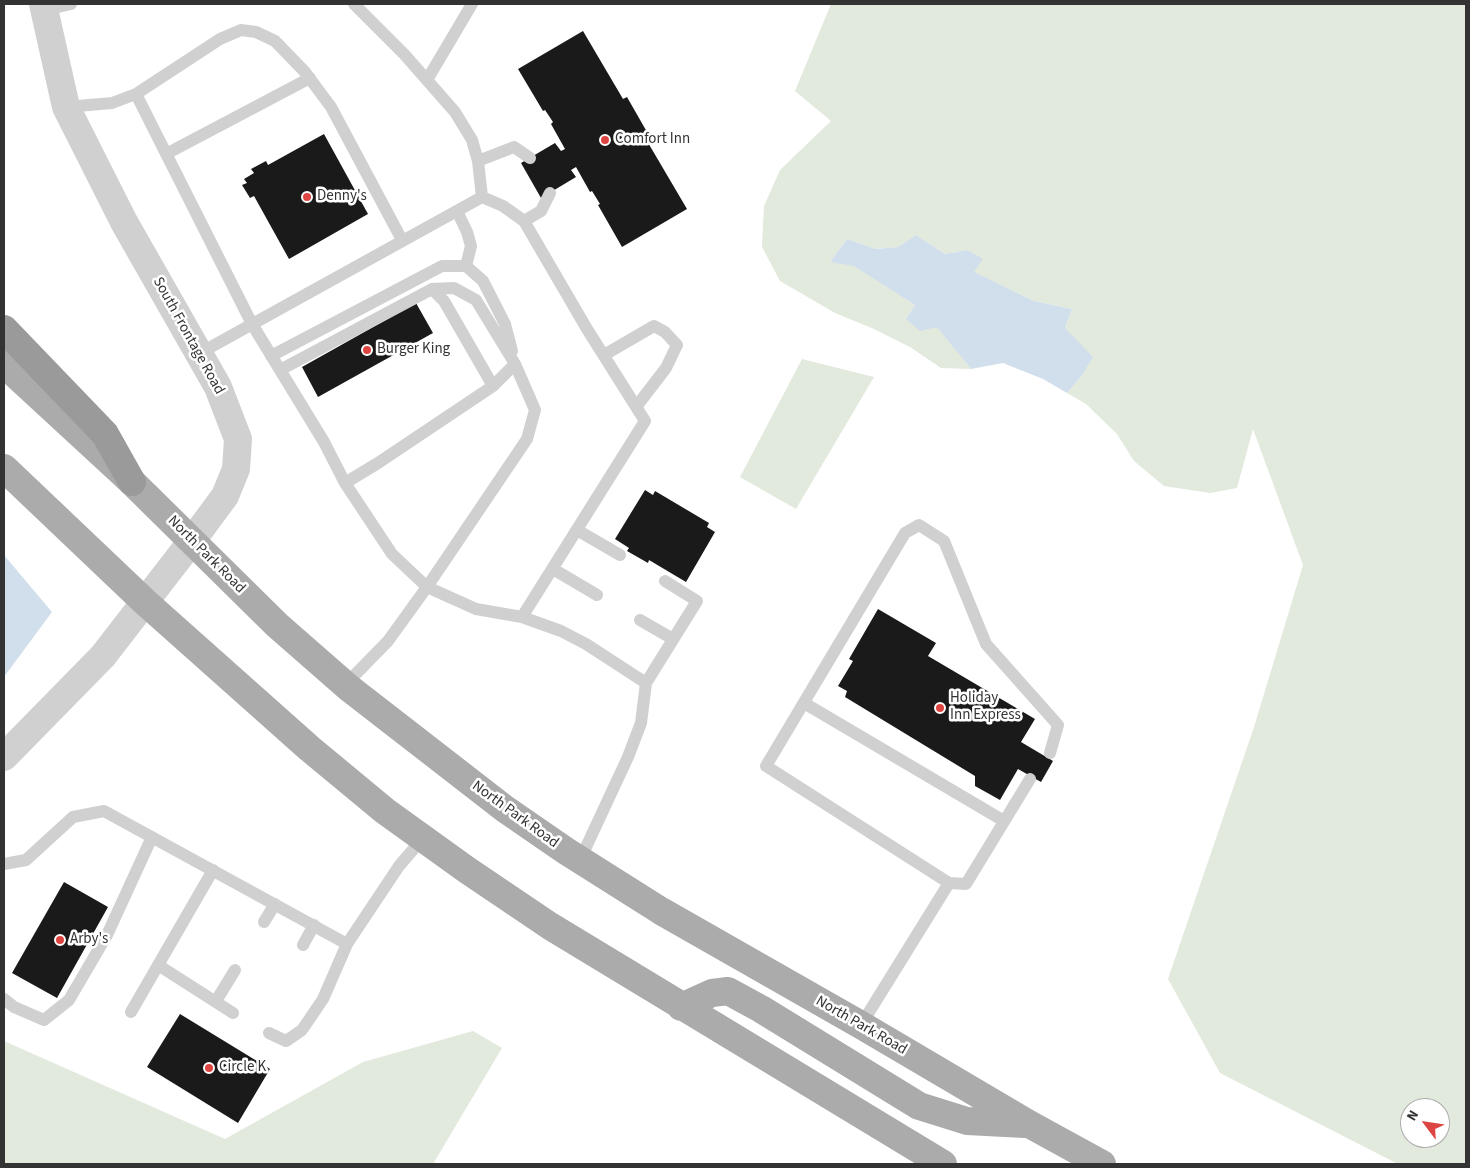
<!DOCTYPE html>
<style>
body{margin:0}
#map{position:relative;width:1470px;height:1168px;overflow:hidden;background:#fff;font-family:"Source Sans 3",sans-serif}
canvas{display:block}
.frame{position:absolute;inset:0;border:5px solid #333;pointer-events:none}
.north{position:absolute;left:1400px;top:1098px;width:50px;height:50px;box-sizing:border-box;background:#fff;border:1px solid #adadad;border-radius:50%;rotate:301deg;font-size:14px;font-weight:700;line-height:20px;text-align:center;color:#333}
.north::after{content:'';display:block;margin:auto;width:18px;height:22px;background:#dd4542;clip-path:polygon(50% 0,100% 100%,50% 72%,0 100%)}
</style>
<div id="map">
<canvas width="1470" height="1168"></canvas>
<div class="frame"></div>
<div class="north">N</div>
</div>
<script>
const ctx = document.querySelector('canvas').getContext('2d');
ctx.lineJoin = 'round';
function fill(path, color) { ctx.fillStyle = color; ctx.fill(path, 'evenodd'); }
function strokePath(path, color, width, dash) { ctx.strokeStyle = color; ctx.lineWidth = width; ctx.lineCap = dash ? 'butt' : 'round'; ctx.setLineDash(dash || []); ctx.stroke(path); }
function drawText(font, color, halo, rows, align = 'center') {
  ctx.font = font + ' "Source Sans 3",sans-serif'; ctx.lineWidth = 5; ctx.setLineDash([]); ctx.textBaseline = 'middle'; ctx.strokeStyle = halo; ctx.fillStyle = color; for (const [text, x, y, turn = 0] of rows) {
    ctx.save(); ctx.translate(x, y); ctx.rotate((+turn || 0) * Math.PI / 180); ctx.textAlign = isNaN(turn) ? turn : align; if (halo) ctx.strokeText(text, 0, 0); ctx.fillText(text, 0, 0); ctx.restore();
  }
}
const green = new Path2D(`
 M 831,4 L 1466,4 L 1466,1164 L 1398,1164 L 1220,1073 L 1168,979 L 1254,727 L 1303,565 L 1253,429 L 1237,488 L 1210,493 L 1164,486 L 1134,461 L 1117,434 L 1086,404 L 1067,393 L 1082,375 L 1065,328 L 1072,309 L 1034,301 L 973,272 L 967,250 L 945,254 L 916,235 L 898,247 L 876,249 L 847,239 L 830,262 L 854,265 L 915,305 L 906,319 L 937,326 L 971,369 L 941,368 L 910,347 L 874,329 L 835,313 L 780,281 L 762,247 L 764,206 L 780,170 L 831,121 L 795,91 ZM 1410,1108 L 1440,1108 L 1440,1138 L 1410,1138 Z
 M 802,359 L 874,377 L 796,509 L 740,477 Z
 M 473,1031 L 502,1048 L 433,1164 L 4,1164 L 4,1041 L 225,1139 L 363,1062 Z`);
const water = new Path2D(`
 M 916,235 L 945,254 L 967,250 L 983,259 L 974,272 L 1034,301 L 1072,309 L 1065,328 L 1093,357 L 1082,375 L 1067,393 L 1043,379 L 1003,363 L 971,369 L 937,327 L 920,331 L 906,319 L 915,305 L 854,266 L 830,262 L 847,239 L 876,249 L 898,247 Z
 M 4,555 L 52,612 L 4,677 Z`);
const building = new Path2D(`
 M 583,31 L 623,99 L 627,97 L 651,139 L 647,141 L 687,209 L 622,247 L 598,205 L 600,204 L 592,191 L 590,192 L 576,167 L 571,170 L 576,177 L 541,198 L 521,163 L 555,143 L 561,151 L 565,149 L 551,124 L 553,122 L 545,110 L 543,111 L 518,69 Z
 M 324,134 L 368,214 L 289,259 L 254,196 L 250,198 L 242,185 L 247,183 L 244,179 L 254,173 L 251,169 L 266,161 L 268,165 Z
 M 416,303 L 433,333 L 318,397 L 302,367 Z
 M 645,490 L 653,495 L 655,491 L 709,523 L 707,527 L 715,532 L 686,582 L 649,560 L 648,563 L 627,551 L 629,548 L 615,539 Z
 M 878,609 L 936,643 L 928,656 L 1035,719 L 1021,742 L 1053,761 L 1041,782 L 1018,769 L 1000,800 L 975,786 L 975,776 L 845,697 L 847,691 L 838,686 L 853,661 L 849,659 Z
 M 64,882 L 108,907 L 57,998 L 12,973 Z
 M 180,1014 L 270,1069 L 238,1123 L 147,1067 Z`);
const service = new Path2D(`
 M 354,4 L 404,54 L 455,112 L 472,140 L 478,161 L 482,197
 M 45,10 L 71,4
 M 427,80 L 472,4
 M 136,94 L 220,39 L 241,30 L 256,32 L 275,41 L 305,72 L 331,107 L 402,240
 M 66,107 L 112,103 L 136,94 L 252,324 L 324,442 L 345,483 L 392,554 L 427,587 L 527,439 L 535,410 L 515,364 L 476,300 L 454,288 L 432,289
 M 166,154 L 310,78
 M 478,161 L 514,147 L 530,158
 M 457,211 L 467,232 L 471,246 L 466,266
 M 524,221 L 541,211 L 550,193
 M 200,353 L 482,197 L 503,206 L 524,221 L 587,329 L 645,421 L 522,617
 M 604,355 L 654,326 L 665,332 L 677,345 L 666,368 L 636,407
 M 271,356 L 442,266 L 466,266 L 483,281 L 505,324 L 512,351
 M 280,370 L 432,289 L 444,301 L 493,386
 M 345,483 L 378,463 L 493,386 L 515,364
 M 577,530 L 620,555
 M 553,569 L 597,595
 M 640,620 L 673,639
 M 646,683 L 697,601 L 665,581
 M 345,685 L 388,641 L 427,587 L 476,609 L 522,617 L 561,631 L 586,644 L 646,683 L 641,723 L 628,757 L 580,860
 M 804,703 L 1004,821
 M 4,864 L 26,860 L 73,817 L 104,811 L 347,944 L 399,866 L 423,838
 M 949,883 L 966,884 L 1030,779
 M 264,922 L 275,904
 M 303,945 L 314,925
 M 158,965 L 233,1013
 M 4,999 L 14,1007 L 44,1020 L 69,1000 L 107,935 L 152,837
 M 216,1001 L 235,970
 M 131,1012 L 213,870
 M 861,1025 L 949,883 L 766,766 L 905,533 L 919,525 L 944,541 L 986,644 L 1058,725 L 1050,753
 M 269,1033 L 286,1041 L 302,1030 L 323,999 L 347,944`);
const tertiary = new Path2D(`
 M 4,757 L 103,656 L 191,542 L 225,496 L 236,469 L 238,439 L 218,387 L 124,222 L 66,107 L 43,4`);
const primary = new Path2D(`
 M 4,364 L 132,482 L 277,625 L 349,688 L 505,809 L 566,851 L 661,911 L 861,1025 L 1029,1124 L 1102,1164
 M 4,468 L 145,602 L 309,748 L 385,811 L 467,870 L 550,926 L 943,1164
 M 681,1007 L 712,993 L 728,991 L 761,1009 L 919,1106 L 967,1121 L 1025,1124`);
const motorway = new Path2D(`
 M 4,329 L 105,434 L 132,482`);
const markers = [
 [605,140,5,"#dd4542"],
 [307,197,5,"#dd4542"],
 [367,350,5,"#dd4542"],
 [940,708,5,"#dd4542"],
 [60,940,5,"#dd4542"],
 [209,1068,5,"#dd4542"]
];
const poiNames = [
 ["Comfort Inn",615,140],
 ["Denny's",317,197],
 ["Burger King",377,350],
 ["Holiday",950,699],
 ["Inn Express",950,716],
 ["Arby's",70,940],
 ["Circle K",219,1068]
];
const streetNames = [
 ["South Frontage Road",188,336,61],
 ["North Park Road",206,555,45],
 ["North Park Road",515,815,36],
 ["North Park Road",861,1026,30]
];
fill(green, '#e2e9dd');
fill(water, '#d1dfec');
fill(building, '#1a1a1a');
strokePath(service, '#d0d0d0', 12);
strokePath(tertiary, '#d0d0d0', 28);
strokePath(primary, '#ababab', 28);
strokePath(motorway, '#9a9a9a', 28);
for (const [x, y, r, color] of markers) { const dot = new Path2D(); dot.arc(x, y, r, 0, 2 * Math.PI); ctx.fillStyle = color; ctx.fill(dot); strokePath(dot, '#fff', 2); }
drawText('15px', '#333', '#fff', poiNames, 'left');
drawText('15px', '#333', '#fff', streetNames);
</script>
